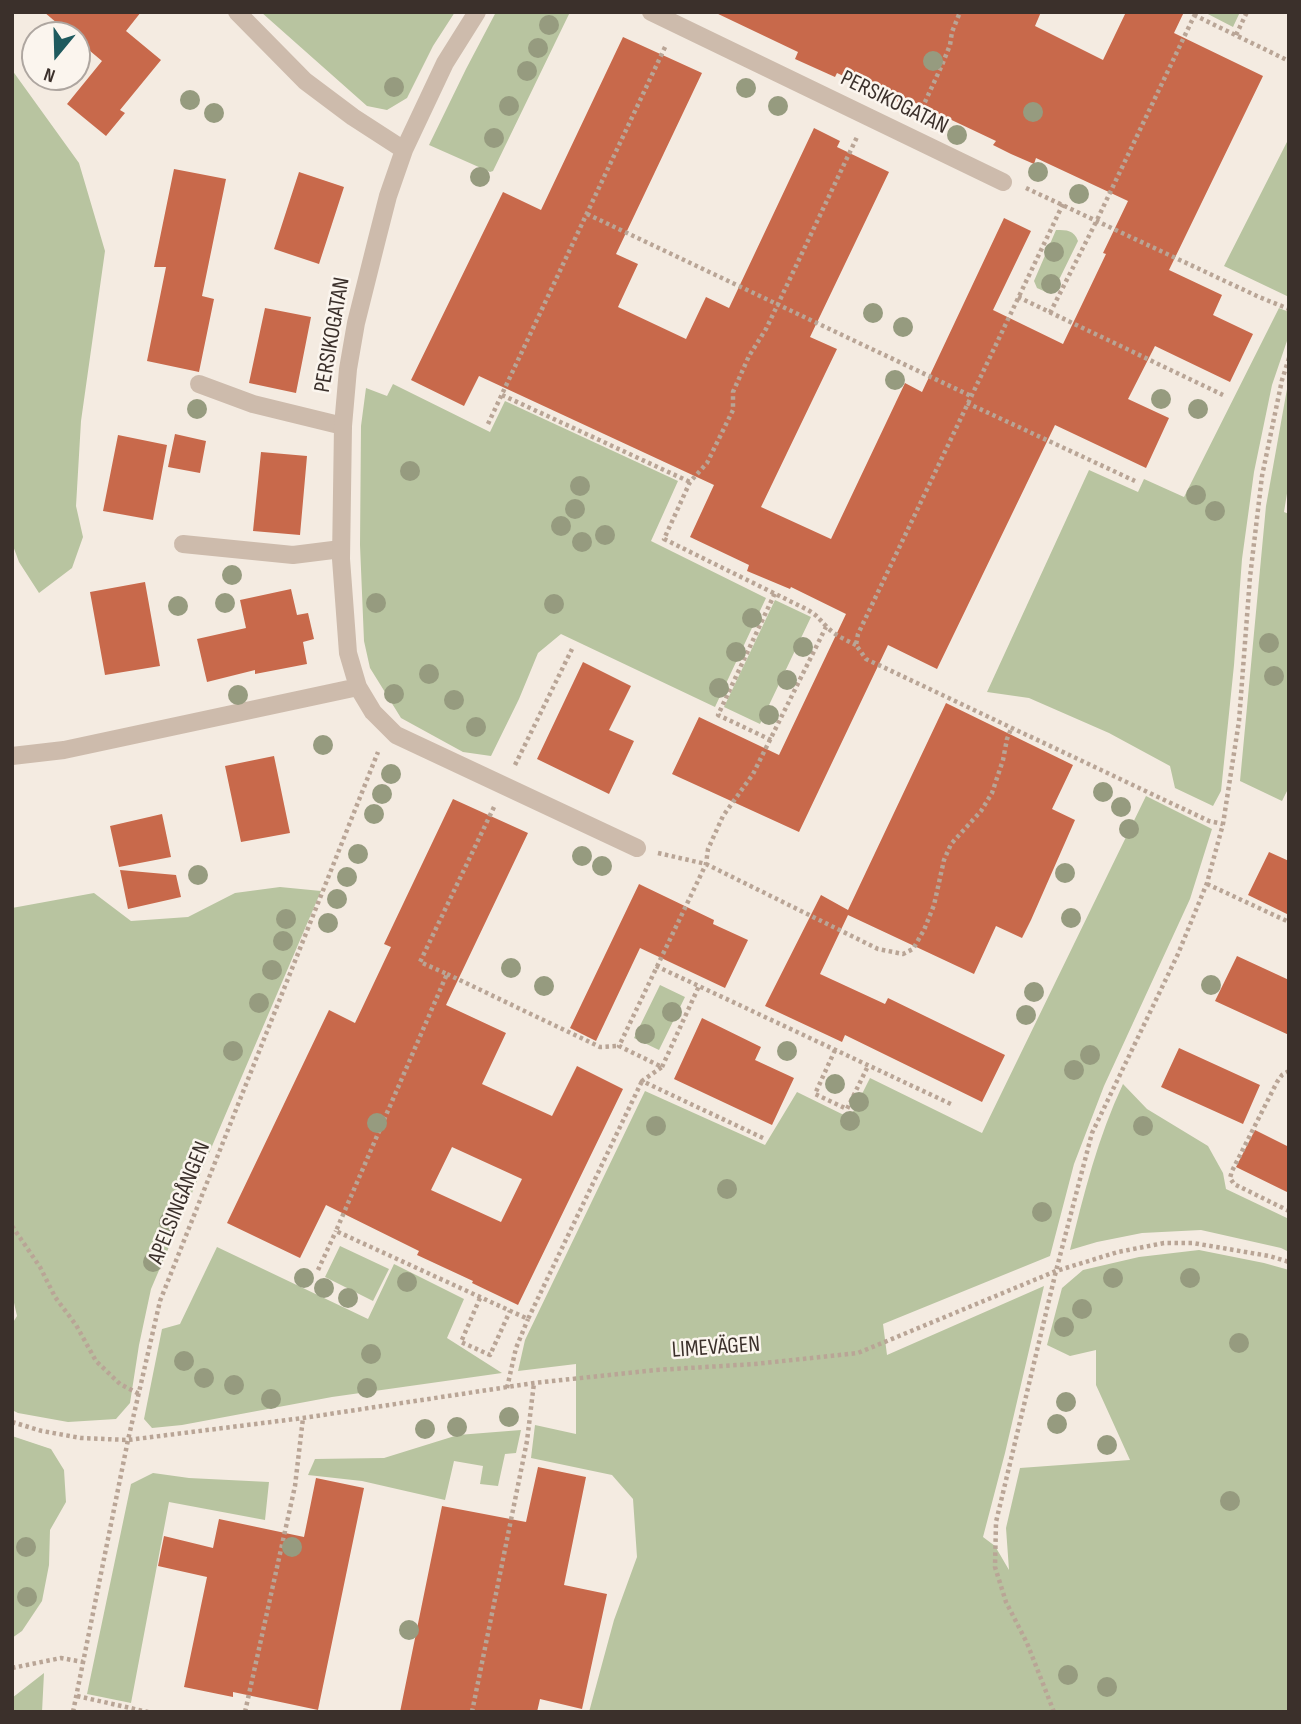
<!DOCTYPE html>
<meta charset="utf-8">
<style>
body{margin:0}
#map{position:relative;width:1301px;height:1724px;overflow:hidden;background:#f4ebe1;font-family:"Sofia Sans Condensed",sans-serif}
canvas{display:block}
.frame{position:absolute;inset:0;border:14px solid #3b302b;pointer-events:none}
.north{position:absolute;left:21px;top:21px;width:70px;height:70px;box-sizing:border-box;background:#fbf5ee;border:2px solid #aea6a0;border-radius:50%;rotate:199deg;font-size:19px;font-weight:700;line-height:28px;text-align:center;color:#3b302b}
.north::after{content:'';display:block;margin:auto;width:24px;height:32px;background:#1f5a5e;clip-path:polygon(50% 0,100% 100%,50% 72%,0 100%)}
</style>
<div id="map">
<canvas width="1301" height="1724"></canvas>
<div class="frame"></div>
<div class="north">N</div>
</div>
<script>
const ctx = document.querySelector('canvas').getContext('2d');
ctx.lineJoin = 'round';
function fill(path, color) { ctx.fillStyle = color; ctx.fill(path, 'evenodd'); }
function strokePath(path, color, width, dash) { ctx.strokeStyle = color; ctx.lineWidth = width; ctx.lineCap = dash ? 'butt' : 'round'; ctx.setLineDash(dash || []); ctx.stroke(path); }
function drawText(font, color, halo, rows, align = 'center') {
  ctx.font = font + ' "Sofia Sans Condensed",sans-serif'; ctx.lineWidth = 5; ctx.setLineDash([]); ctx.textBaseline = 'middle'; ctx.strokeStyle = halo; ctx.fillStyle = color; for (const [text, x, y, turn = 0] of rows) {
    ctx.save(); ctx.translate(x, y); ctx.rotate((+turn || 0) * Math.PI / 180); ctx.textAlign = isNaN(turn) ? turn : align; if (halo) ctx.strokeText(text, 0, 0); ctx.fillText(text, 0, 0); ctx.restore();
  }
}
const green = new Path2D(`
 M 261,12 L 455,12 L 433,46 L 407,98 L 387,110 L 367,106 Z
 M 496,12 L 570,12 L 493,171 L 490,172 L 429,145 L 466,69 Z
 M 1204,12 L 1240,12 L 1233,27 Z
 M 12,70 L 79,163 L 105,251 L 81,421 L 76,506 L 83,537 L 72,568 L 39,593 L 19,562 L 12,543 Z
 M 1289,138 L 1289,297 L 1224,266 Z
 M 1056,230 C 1067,230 1074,230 1078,241 L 1054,290 L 1046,292 L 1037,288 L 1034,281 Z
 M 1279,308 L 1289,312 L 1289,335 L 1272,385 L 1254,472 L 1242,559 L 1234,665 L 1221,791 L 1213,806 L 1175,788 L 1170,766 L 1109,733 L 1029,698 L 987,692 L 1089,470 L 1138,492 L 1144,479 L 1184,497 Z
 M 393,384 L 490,432 L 505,401 L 678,481 L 651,541 L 766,598 L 715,707 L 561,634 L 538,653 L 519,699 L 491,756 L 463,752 L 401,718 L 370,668 L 364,641 L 360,545 L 361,426 L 366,388 L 387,396 Z
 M 1287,389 L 1289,389 L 1289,481 L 1284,512 L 1289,514 L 1289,787 L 1282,801 L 1240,781 L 1266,506 Z
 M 775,600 L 811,617 L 760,724 L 724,707 Z
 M 1146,796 L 1212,829 L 1190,899 L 1104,1086 L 1074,1164 L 1050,1256 L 883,1324 L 887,1355 L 1044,1286 L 1005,1453 L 983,1537 L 995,1546 L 1009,1570 L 1006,1528 L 1020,1468 L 1130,1460 L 1096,1385 L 1096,1350 L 1070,1356 L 1047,1345 L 1062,1288 L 1083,1270 L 1139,1257 L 1199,1250 L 1264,1263 L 1289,1270 L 1289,1712 L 589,1712 L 614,1620 L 637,1557 L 633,1499 L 612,1475 L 531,1458 L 535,1425 L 576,1434 L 576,1364 L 518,1371 L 525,1340 L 645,1091 L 765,1145 L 797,1092 L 850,1118 L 870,1078 L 982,1133 Z
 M 280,887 L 321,891 L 151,1289 L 139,1345 L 130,1403 L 116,1419 L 68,1422 L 18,1413 L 12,1410 L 12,1324 L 17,1316 L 12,1294 L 12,908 L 94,893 L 131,921 L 188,917 L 235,893 Z
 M 660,985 L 685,997 L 659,1050 L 634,1038 Z
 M 1123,1084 L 1147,1109 L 1208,1146 L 1223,1173 L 1226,1189 L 1289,1219 L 1289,1252 L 1281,1248 L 1201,1230 L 1142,1233 L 1097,1242 L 1070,1250 C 1084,1193 1098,1137 1123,1084 Z
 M 340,1246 L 389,1269 L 373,1301 L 325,1277 Z
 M 217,1247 L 368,1319 L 394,1264 L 464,1299 L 447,1338 L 502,1373 L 332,1397 L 182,1425 L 152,1428 L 144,1419 L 162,1329 L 180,1324 Z
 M 521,1430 L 516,1453 L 505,1454 L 498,1486 L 480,1484 L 483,1466 L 454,1461 L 445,1500 L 362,1481 L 308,1475 L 315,1459 L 384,1458 L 458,1435 Z
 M 12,1436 L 51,1449 L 64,1470 L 66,1502 L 50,1530 L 49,1565 L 42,1601 L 22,1631 L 12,1638 Z
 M 153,1473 L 189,1478 L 269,1482 L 265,1520 L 169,1502 L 131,1703 L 87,1694 L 131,1484 Z
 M 44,1673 L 42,1712 L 12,1712 L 12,1698 Z`);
const building = new Path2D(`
 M 44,12 L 141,12 L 126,31 L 161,60 L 120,110 L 125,113 L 106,136 L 67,104 L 102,61 L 77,40 L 77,35 L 71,35 Z
 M 714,12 L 1041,12 L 1035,26 L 1103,60 L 1126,12 L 1184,12 L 1174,33 L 1263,76 L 1169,270 L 1222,295 L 1213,315 L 1253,334 L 1230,382 L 1155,346 L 1128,399 L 1169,418 L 1146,468 L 1055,425 L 937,669 L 888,645 L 799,832 L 672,774 L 699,717 L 779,755 L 846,614 L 791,587 L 790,589 L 747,571 L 749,565 L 690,537 L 714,485 L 479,376 L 464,406 L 411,380 L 503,192 L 541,210 L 623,37 L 702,73 L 616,254 L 638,264 L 618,307 L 686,339 L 706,297 L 729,308 L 814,128 L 840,141 L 837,147 L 889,172 L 810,337 L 837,349 L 761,507 L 831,539 L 905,383 L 922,392 L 1004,218 L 1031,231 L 993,310 L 1063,344 L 1106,254 L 1103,253 L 1128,201 L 1036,158 L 1034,164 L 1011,154 L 993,145 L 996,141 L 903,97 L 900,103 L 837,73 L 835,77 L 795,59 L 798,52 Z
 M 174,169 L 226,179 L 202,296 L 214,299 L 199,372 L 147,361 L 166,267 L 154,267 Z
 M 299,172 L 344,187 L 319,264 L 274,249 Z
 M 265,308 L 311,317 L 296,393 L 249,383 Z
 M 175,434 L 206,441 L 200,473 L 168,467 Z
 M 118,435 L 167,445 L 153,520 L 103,511 Z
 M 261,452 L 307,456 L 300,535 L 253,531 Z
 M 145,582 L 160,666 L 105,675 L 90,592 Z
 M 291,589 L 297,615 L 308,613 L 314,639 L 303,642 L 307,664 L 255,674 L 255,670 L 207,682 L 197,639 L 246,628 L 240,600 Z
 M 583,662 L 631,686 L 609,730 L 634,741 L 609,794 L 537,759 Z
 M 946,703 L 1073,765 L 1052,809 L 1075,820 L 1031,920 L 1022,938 L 996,926 L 974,974 L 848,915 L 820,974 L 885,1004 L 888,998 L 1005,1055 L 982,1102 L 845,1035 L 842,1042 L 765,1006 L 821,895 L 848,910 Z
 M 274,756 L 290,833 L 241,842 L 225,766 Z
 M 453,799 L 528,833 L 446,1005 L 506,1033 L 482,1084 L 552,1116 L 577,1066 L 623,1089 L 518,1305 L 472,1283 L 473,1281 L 417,1255 L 419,1251 L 326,1205 L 300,1258 L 227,1223 L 329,1010 L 355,1023 L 391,947 L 384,944 ZM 452,1147 L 522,1179 L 501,1222 L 431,1190 Z
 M 162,814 L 171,857 L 119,867 L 110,826 Z
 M 1269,852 L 1289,861 L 1289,915 L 1248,895 Z
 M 120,870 L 176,875 L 181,897 L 128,909 Z
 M 639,884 L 714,920 L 713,924 L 748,940 L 725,988 L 640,948 L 596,1041 L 570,1028 Z
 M 1237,956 L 1289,980 L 1289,1035 L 1215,1001 Z
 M 702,1018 L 761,1047 L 755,1060 L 794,1078 L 772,1125 L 674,1079 Z
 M 1179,1048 L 1260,1085 L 1243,1124 L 1161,1087 Z
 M 1255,1130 L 1289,1147 L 1289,1193 L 1236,1167 Z
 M 538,1467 L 586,1477 L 564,1585 L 607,1594 L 582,1709 L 540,1699 L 537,1712 L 400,1712 L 442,1506 L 526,1522 Z
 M 316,1478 L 364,1488 L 318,1710 L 233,1692 L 233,1697 L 184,1687 L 207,1577 L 158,1566 L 164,1536 L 213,1548 L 219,1519 L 304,1537 Z`);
const path = new Path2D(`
 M 1194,15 L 1289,61
 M 1236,35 L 1247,12
 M 919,115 L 942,65 L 950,45 L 952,32 L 960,12
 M 1026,188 L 1259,297 L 1289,309
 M 1063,204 L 858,634 L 856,645 L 866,659 L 1209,821 L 1223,824
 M 587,214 L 971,396
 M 1018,297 L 1223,395
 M 1050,313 L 1097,220 L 1196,12
 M 502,395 L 690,482
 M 967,403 L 1135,481
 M 488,424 L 666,45
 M 856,645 C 846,640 834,635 826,626 C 818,618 818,616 808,610 L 664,539 L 690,482 L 707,463 L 733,410 L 733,392 L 749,356 L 766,329 L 778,304 L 857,137
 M 771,740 L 718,715 L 775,593
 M 515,765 L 572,649
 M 494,807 L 420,962 L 447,974 L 336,1231 L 528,1319 L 642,1081
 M 658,853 L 706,864 L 878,949 L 903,954 L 913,949 L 924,930 L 934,905 L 944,860 L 951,844 L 981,811 L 992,793 L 1003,760 L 1007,739 L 1011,729
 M 1207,884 L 1289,922
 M 656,966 L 953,1105
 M 447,974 L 600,1047 L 618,1046
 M 835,1050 L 815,1094 L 847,1109 L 867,1068
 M 662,1067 L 699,986
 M 1289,1071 L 1282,1075 L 1277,1082 L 1232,1171 L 1230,1178 L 1234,1184 L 1289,1211
 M 763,1138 L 642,1081 L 662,1067 L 619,1046 L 706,864 L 708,849 L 723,816 L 753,774 L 826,627
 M 12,1226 L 40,1267 L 55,1297 L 76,1325 L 96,1361 L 120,1384 L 139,1394
 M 318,1270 L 336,1231
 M 480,1298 L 461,1342 L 490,1355 L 510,1311
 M 507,1388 L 516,1348 L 528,1319
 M 12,1422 L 42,1431 L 81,1438 L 128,1440 L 303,1418 L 534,1383 L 656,1370 L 755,1364 L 858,1353 L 1056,1271 L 1118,1252 L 1164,1243 L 1193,1243 L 1269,1256 L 1289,1262
 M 12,1668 L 61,1658 L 83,1662
 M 77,1696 L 148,1712
 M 73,1712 L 128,1440 L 160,1301 L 378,752
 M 245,1712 L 295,1486 L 303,1418
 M 472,1712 L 527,1441 L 534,1383
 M 1054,1712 L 1027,1643 L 1006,1602 L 995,1567 L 996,1522 L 1056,1271 L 1092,1133 L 1178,954 L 1207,883 L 1223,824 L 1239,721 L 1250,577 L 1262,476 L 1282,380 L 1289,358`);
const lane = new Path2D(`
 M 199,384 L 253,404 L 343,426
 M 183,544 L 293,555 L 341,549`);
const street = new Path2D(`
 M 237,12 L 305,81 L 353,117 L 404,150
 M 477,12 L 445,63 L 404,150 L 388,196 L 377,239 L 356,323 L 348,369 L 343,426 L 341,559 L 348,653 L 358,687 L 373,712 L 396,735 L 637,848
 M 651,12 L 1003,182
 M 12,756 L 64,750 L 358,687`);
const trees = [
 [549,25],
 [538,48],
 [933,61],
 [527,71],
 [394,87],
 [746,88],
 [190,100],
 [509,106],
 [778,106],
 [1033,112],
 [214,113],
 [957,135],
 [494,138],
 [1038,172],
 [480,177],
 [1079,194],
 [1054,252],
 [1051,284],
 [873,313],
 [903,327],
 [895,380],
 [1161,399],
 [197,409],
 [1198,409],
 [410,471],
 [580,486],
 [1196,495],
 [575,509],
 [1215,511],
 [561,526],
 [605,535],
 [582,542],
 [232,575],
 [225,603],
 [376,603],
 [554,604],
 [178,606],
 [752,618],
 [1269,643],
 [803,647],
 [736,652],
 [429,674],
 [1274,676],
 [787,680],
 [719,688],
 [394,694],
 [238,695],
 [454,700],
 [769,715],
 [476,727],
 [323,745],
 [391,774],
 [1103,792],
 [382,794],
 [1121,807],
 [374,814],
 [1129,829],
 [358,854],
 [582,856],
 [602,866],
 [1065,873],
 [198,875],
 [347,877],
 [337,899],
 [1071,918],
 [286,919],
 [328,923],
 [283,941],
 [511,968],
 [272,970],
 [1211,985],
 [544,986],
 [1034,992],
 [259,1003],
 [672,1012],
 [1026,1015],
 [645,1034],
 [233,1051],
 [787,1051],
 [1090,1055],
 [1074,1070],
 [835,1084],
 [859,1102],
 [850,1121],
 [377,1123],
 [656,1126],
 [1143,1126],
 [727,1189],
 [1042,1212],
 [169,1222],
 [153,1262],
 [304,1278],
 [1113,1278],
 [1190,1278],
 [407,1282],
 [324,1288],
 [348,1298],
 [1082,1309],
 [1064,1327],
 [1239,1343],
 [371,1354],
 [184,1361],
 [204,1378],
 [234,1385],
 [367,1388],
 [271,1399],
 [1066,1402],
 [509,1417],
 [1057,1424],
 [457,1427],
 [425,1429],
 [1107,1445],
 [1230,1501],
 [26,1547],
 [292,1547],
 [27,1597],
 [409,1630],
 [1068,1675],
 [1107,1687]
];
const streetNames = [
 ["PERSIKOGATAN",894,103,26],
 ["PERSIKOGATAN",333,335,-80],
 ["APELSINGÅNGEN",180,1203,-68],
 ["LIMEVÄGEN",716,1348,-4]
];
fill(green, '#b8c4a0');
fill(building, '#c8694b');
strokePath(path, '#b9a596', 4.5, [3.5, 3.5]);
strokePath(lane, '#cdbbac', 18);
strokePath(street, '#cdbbac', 18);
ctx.fillStyle = '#969b7f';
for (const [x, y] of trees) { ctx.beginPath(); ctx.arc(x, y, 10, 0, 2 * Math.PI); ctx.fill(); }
drawText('23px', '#3b302b', '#fbf5ee', streetNames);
</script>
